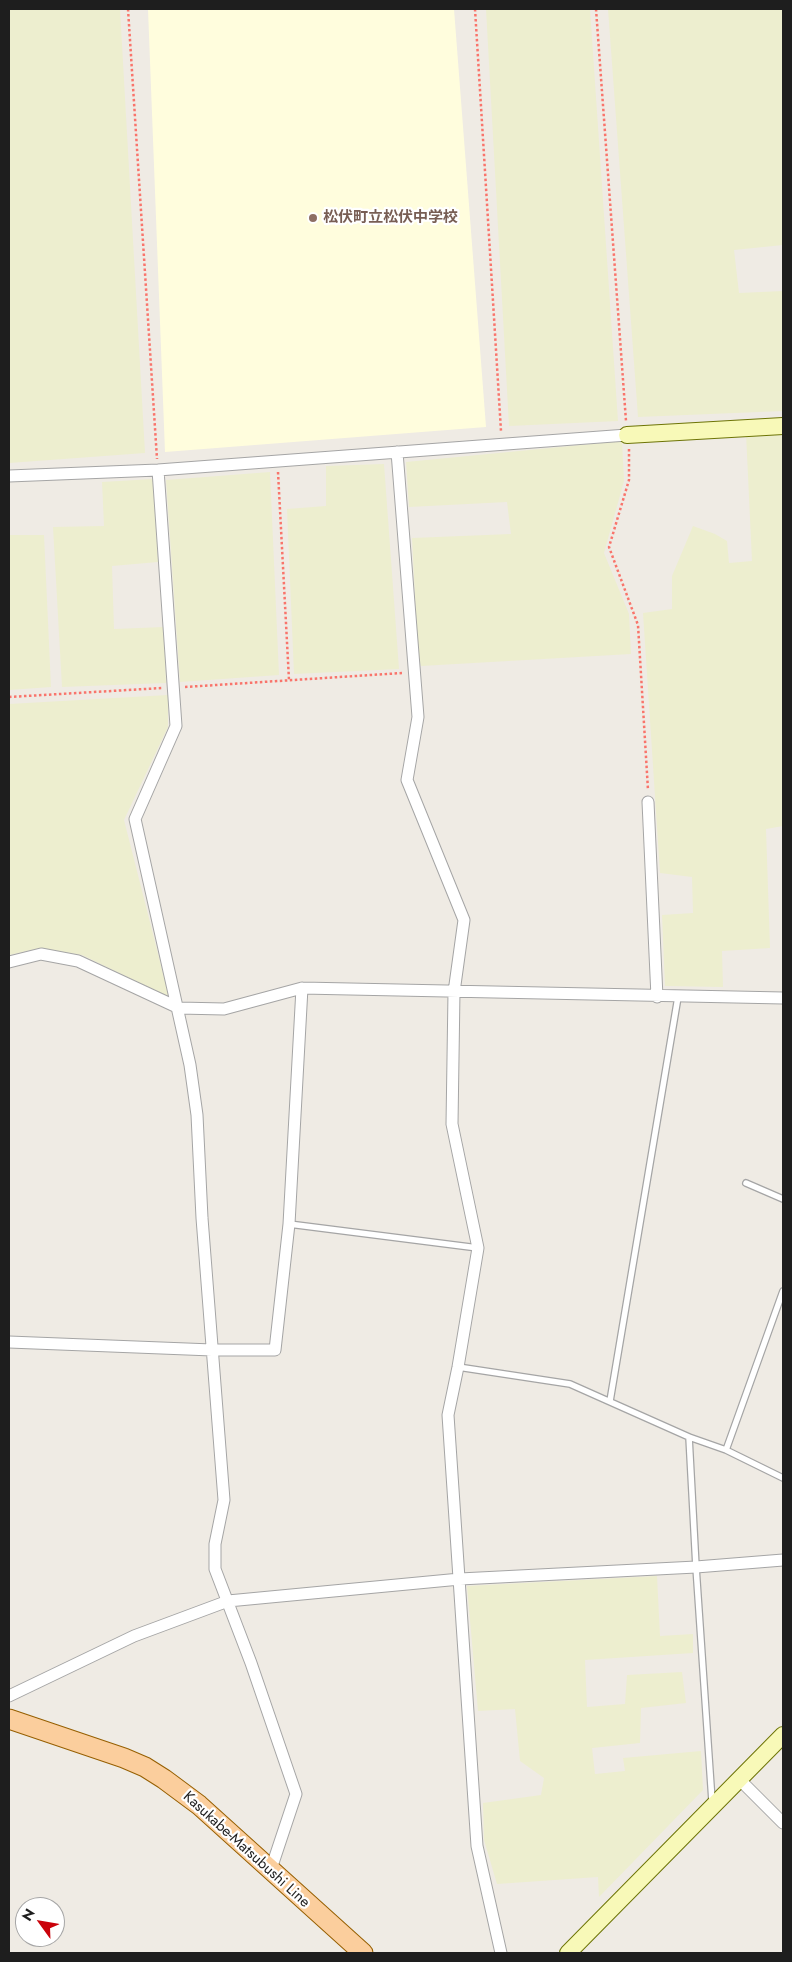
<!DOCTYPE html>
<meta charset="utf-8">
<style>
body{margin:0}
#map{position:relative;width:792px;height:1962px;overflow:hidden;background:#efebe4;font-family:Jost,sans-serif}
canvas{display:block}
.frame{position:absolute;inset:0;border:10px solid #1e1e1e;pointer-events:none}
.north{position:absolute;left:15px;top:1897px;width:50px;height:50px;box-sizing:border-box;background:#fff;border:1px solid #a5a5a5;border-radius:50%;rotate:302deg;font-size:14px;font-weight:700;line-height:20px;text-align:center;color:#1e1e1e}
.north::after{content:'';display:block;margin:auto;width:18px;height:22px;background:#ca020a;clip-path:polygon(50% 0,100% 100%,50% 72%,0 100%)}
</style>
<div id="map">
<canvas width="792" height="1962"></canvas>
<div class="frame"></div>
<div class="north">N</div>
</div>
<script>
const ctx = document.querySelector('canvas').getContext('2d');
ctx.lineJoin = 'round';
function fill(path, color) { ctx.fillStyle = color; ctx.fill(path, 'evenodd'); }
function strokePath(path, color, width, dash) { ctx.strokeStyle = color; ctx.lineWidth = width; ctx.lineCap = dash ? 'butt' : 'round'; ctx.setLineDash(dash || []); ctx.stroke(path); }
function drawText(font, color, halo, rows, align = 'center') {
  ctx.font = font + ' Jost,"Noto Sans JP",sans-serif'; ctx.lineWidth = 4.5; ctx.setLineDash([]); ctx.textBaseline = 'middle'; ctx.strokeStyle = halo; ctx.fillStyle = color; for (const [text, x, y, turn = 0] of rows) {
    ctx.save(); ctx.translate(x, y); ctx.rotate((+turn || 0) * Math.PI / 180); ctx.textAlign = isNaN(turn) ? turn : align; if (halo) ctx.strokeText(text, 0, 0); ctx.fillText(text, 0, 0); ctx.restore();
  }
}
const education = new Path2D(`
 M 148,9 L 454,9 L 486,427 L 165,452 Z`);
const farmland = new Path2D(`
 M 9,9 L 120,9 L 145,453 L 9,463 Z
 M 486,9 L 590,9 L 618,421 L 509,426 Z
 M 608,9 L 783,9 L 783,245 L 734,250 L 739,293 L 783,291 L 783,411 L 638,417 Z
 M 746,433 L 783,434 L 783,826 L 766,829 L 770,948 L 722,951 L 723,987 L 665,986 L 662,915 L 693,913 L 692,877 L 660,873 L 643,613 L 672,609 L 672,576 L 693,526 L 715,534 L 727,541 L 729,563 L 752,561 Z
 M 622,441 L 624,481 L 604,553 L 629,614 L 631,654 L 421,666 L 418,656 L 412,538 L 511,534 L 507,502 L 409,507 L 406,462 Z
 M 384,464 L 399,669 L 294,674 L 287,509 L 326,506 L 326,466 Z
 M 270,472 L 279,675 L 180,682 L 166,480 Z
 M 153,479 L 158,562 L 112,566 L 114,629 L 164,627 L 166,683 L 62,687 L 53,527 L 104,526 L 102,482 Z
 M 9,535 L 44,535 L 51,687 L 9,690 Z
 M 168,695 L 168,727 L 124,820 L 169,997 L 82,955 L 40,948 L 9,955 L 9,704 Z
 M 657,1576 L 660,1636 L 693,1634 L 693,1653 L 585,1660 L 587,1707 L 625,1704 L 627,1675 L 682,1672 L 686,1703 L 641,1708 L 640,1743 L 592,1748 L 595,1774 L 625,1771 L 623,1758 L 701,1751 L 703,1790 L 599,1897 L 598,1877 L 497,1884 L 484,1840 L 483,1803 L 541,1795 L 544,1778 L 520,1761 L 515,1709 L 478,1711 L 467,1586 Z`);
const path = new Path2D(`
 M 128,9 L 157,459
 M 475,9 L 501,431
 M 596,9 L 626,421
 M 629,449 L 629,480 L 609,547 L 638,625 L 648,790
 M 278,472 L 289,680
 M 185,687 L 402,673
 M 9,697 L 162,688`);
const lane = new Path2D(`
 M 746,1183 L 783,1199
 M 289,1224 L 478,1248
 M 458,1367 L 570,1384 L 689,1437 L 726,1450 L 783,1478
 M 610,1401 L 678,997
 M 689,1437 L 696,1567 L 712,1801
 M 726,1450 L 783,1291`);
const street = new Path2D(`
 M 397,452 L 418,717 L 407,780 L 464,920 L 454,992 L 452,1124 L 478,1248 L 458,1367 L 448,1415 L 477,1846 L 501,1953
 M 158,470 L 176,726 L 135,819 L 190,1065 L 197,1115 L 202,1218 L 224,1500 L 215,1544 L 215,1569 L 251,1663 L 296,1794 L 271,1869
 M 9,476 L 158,470 L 627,435
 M 648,802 L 657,997
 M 9,962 L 41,954 L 78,961 L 179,1008 L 224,1009 L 302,988 L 783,998
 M 9,1342 L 212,1350 L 275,1350 L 289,1224 L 302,988
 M 9,1696 L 134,1636 L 228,1601 L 460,1579 L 696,1567 L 783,1560
 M 739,1779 L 783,1823`);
const secondary = new Path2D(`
 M 627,435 L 783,426
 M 568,1953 L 783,1735`);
const primary = new Path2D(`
 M 9,1719 L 124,1758 L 145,1767 L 164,1779 L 199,1805 L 363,1953`);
const markers = [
 [313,218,5,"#8d6e63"]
];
const educationNames = [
 ["松伏町立松伏中学校",323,218]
];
const streetNames = [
 ["Kasukabe-Matsubushi Line",246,1850,42]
];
fill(education, '#fffddd');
fill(farmland, '#edeecf');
strokePath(lane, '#a5a5a5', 8);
strokePath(street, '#a5a5a5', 13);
strokePath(secondary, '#6d7406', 18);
strokePath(primary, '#965f01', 21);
strokePath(path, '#f9746b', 2.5, [2.5, 2.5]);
strokePath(lane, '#fff', 5.5);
strokePath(street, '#fff', 11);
strokePath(secondary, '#f8f9b8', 16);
strokePath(primary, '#fbce9d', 19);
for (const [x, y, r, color] of markers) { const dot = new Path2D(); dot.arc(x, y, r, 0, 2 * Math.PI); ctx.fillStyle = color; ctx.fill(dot); strokePath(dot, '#fff', 2); }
drawText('bold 15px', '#785e54', '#fff', educationNames, 'left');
drawText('15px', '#1e1e1e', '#fff', streetNames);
</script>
